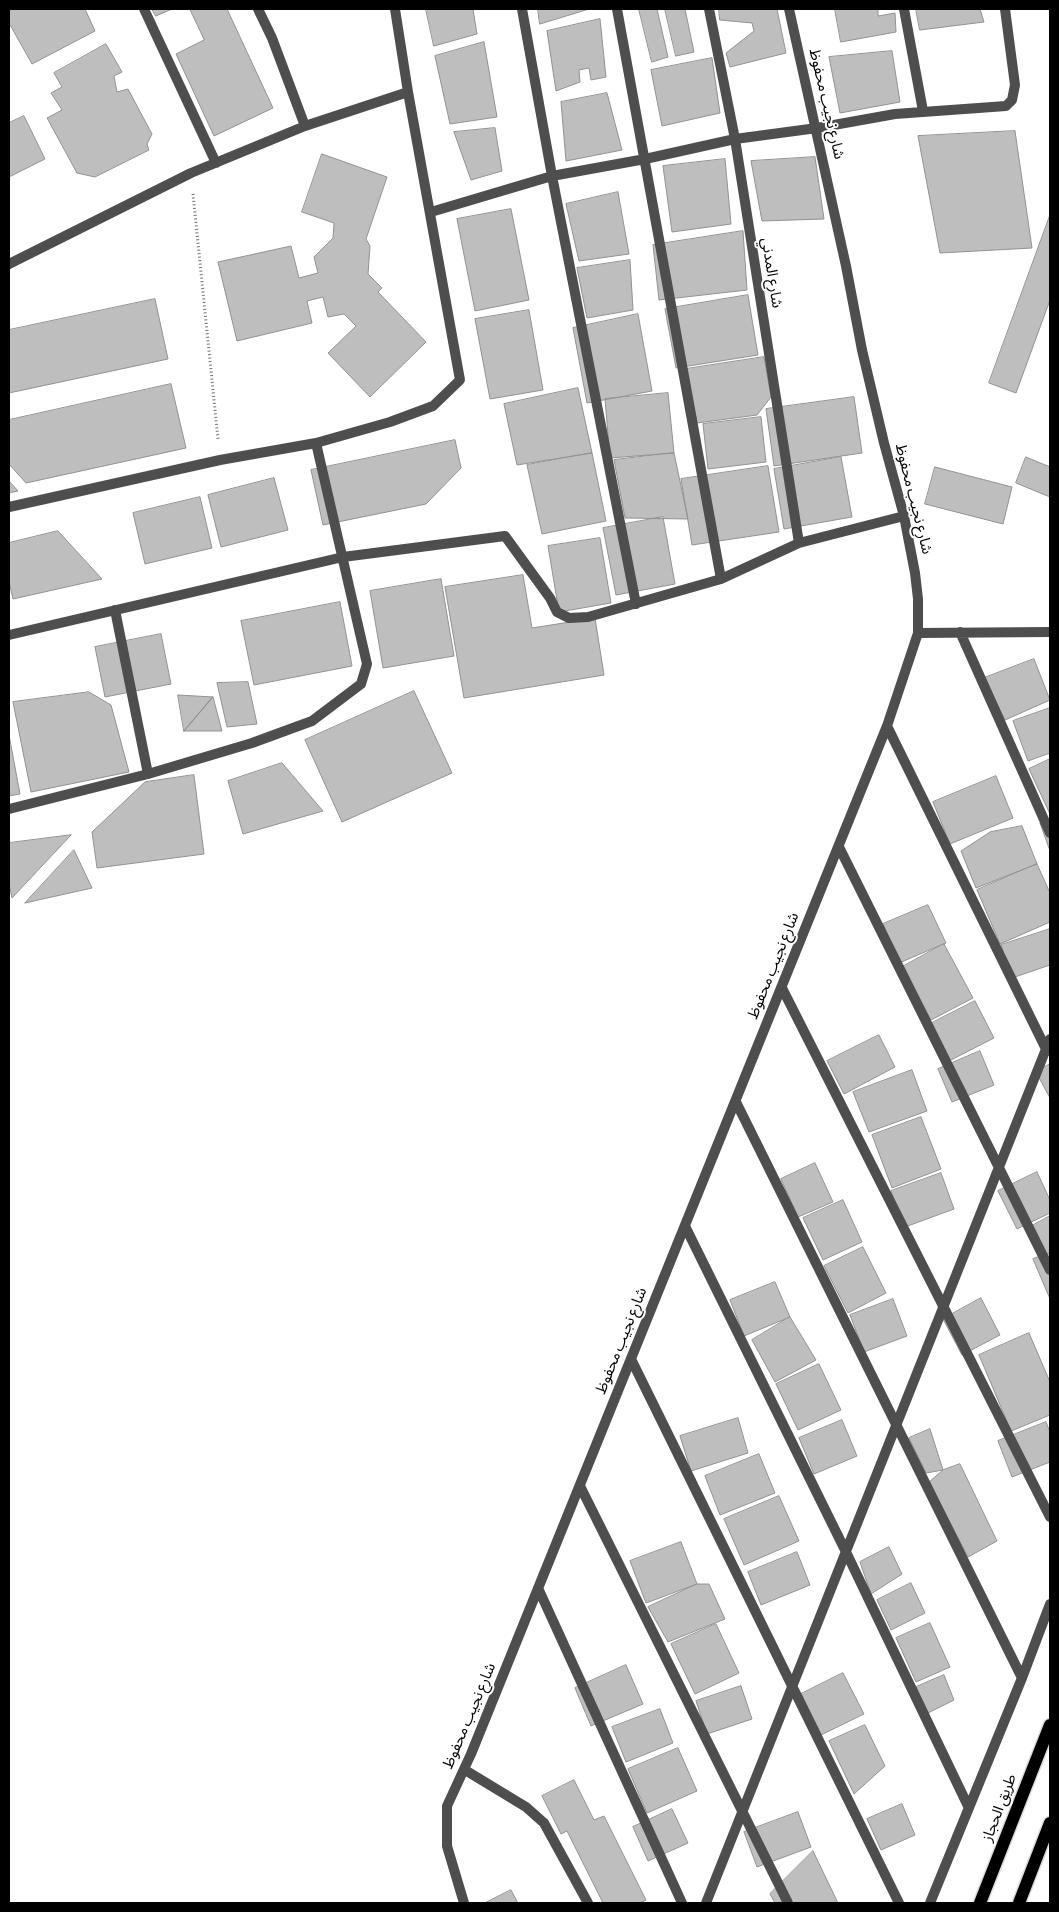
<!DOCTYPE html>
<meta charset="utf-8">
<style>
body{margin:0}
#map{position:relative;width:1059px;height:1912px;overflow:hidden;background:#fff;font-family:"Sofia Sans Condensed",sans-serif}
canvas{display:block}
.frame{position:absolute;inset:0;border:10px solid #000;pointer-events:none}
</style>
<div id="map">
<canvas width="1059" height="1912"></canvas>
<div class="frame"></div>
</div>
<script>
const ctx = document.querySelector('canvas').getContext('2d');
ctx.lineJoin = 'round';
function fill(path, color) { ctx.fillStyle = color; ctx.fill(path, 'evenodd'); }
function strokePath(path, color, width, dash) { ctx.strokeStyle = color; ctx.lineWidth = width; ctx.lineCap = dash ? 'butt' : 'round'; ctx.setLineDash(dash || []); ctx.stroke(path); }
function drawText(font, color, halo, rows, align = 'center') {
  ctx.font = font + ' "Sofia Sans Condensed","Noto Sans Arabic",sans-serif'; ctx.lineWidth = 4; ctx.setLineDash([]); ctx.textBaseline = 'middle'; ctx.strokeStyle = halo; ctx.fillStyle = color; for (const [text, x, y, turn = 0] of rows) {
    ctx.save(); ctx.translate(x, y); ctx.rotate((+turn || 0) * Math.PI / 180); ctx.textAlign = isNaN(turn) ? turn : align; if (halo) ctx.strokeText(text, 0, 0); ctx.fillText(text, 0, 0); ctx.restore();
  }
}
const building = new Path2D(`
 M 9,9 L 85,9 L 95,31 L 32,64 L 9,23 Z
 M 152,9 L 172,9 L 156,16 Z
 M 190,9 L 227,9 L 273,108 L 214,136 L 176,54 L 204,40 Z
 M 426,9 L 473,9 L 477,34 L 434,46 Z
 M 538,9 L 589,9 L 540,24 Z
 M 639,9 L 657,9 L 668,57 L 652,62 Z
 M 665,9 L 685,9 L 694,52 L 676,56 Z
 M 719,9 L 777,9 L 786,53 L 730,67 L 726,53 L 754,31 L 752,23 L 720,20 Z
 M 835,9 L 878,9 L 878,16 L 895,13 L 896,32 L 841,42 Z
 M 916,9 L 980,9 L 984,22 L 920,30 Z
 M 600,19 L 606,77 L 591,80 L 589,68 L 579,70 L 580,82 L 556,91 L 547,31 Z
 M 484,42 L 497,117 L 450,124 L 435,56 Z
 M 106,44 L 122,72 L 114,76 L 117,92 L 128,89 L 152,134 L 147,144 L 149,150 L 95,177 L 77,173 L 47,118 L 62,110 L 51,93 L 62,87 L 54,73 Z
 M 892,51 L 900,102 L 840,113 L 829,57 Z
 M 712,58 L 720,113 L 662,126 L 651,70 Z
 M 607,93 L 622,150 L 566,161 L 561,102 Z
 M 24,116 L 45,159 L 9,177 L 9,123 Z
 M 495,128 L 502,171 L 471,180 L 454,132 Z
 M 1015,131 L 1032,248 L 940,253 L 918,136 Z
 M 322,154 L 387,177 L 366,239 L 370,246 L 368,274 L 382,288 L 378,292 L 426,342 L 370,397 L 328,353 L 356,326 L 344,314 L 328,317 L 323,297 L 307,301 L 312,323 L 237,341 L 218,262 L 291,246 L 299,278 L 318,273 L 314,257 L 333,238 L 334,223 L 302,212 Z
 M 815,157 L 824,219 L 762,221 L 751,161 Z
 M 725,159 L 731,224 L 672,232 L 663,166 Z
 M 618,192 L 629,254 L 579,261 L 566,204 Z
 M 511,209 L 529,300 L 475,311 L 457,219 Z
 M 1050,215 L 1050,300 L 1016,393 L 989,383 Z
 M 743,231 L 747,290 L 659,300 L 653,245 Z
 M 630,260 L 633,310 L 587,318 L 577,268 Z
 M 748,295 L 758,355 L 676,368 L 665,309 Z
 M 155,299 L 168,359 L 9,393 L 9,330 Z
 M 529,310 L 543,390 L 490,399 L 475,319 Z
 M 638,314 L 652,391 L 587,403 L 573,328 Z
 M 764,357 L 771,397 L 757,415 L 697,423 L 686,369 Z
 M 171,384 L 186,448 L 26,483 L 9,464 L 9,420 Z
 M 578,388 L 592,453 L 517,465 L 504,404 Z
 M 668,393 L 674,453 L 610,458 L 605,399 Z
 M 854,397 L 862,453 L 774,466 L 766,409 Z
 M 761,417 L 766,462 L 708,469 L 703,424 Z
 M 455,440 L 461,468 L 426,504 L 323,525 L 311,470 Z
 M 592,453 L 606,521 L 542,534 L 527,465 Z
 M 674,453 L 688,519 L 625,518 L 614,460 Z
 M 841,457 L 852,517 L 784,529 L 774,469 Z
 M 1026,457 L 1050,467 L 1050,497 L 1016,483 Z
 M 768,466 L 779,532 L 692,545 L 681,479 Z
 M 935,467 L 1012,487 L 1003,524 L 925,504 Z
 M 274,478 L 288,530 L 221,547 L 208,495 Z
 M 9,481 L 18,491 L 9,493 Z
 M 200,497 L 212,548 L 145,564 L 133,513 Z
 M 663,517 L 675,584 L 616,595 L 603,528 Z
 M 58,531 L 102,579 L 13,599 L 9,582 L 9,543 Z
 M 600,538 L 611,603 L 559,612 L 548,546 Z
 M 523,575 L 532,628 L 595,618 L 604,675 L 464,698 L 445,587 Z
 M 441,579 L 454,656 L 383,668 L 370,591 Z
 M 340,602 L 352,666 L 254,685 L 241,621 Z
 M 161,634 L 171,684 L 105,697 L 95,647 Z
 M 1034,659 L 1050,700 L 1005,720 L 984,678 Z
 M 248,682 L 257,724 L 227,727 L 217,683 Z
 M 414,691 L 452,773 L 342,822 L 305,740 Z
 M 89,692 L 111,705 L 129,772 L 31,792 L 13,702 Z
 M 178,695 L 213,697 L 184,731 Z
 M 213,697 L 222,731 L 184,731 Z
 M 1050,708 L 1050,753 L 1028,761 L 1013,721 Z
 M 9,735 L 20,794 L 9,796 Z
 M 1050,759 L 1050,814 L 1029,769 Z
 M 282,763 L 323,811 L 243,834 L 228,781 Z
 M 194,775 L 204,854 L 97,868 L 92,832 L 145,782 Z
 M 996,776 L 1013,818 L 950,844 L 933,802 Z
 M 1050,820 L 1050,851 L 1040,823 Z
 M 1022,826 L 1037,864 L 976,888 L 961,851 L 990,832 Z
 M 71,835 L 12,898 L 9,884 L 9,843 Z
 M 74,850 L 92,888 L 25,903 Z
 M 1037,864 L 1050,893 L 1050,922 L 1000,944 L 977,890 Z
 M 928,905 L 946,943 L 899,963 L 883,924 Z
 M 1050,929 L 1050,965 L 1012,978 L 1001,945 Z
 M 944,944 L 973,998 L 931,1020 L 902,967 Z
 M 975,1001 L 994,1038 L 949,1061 L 930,1024 Z
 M 879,1035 L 895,1067 L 844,1094 L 827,1061 Z
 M 980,1051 L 994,1085 L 952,1102 L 938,1069 Z
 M 1050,1064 L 1050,1098 L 1036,1072 Z
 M 912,1070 L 927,1111 L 869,1132 L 853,1092 Z
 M 921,1117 L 941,1169 L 892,1188 L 872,1135 Z
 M 815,1163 L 833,1202 L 798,1217 L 781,1179 Z
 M 1037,1172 L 1050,1200 L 1050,1213 L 1017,1229 L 998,1191 Z
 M 941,1173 L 954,1209 L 905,1227 L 891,1191 Z
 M 843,1200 L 862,1242 L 823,1260 L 803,1218 Z
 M 1050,1216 L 1050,1252 L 1046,1255 L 1030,1227 Z
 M 863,1247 L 886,1293 L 848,1313 L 824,1266 Z
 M 1050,1253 L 1050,1299 L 1033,1259 Z
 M 775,1282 L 790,1317 L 744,1336 L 730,1300 Z
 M 981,1298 L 1000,1335 L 962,1355 L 943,1319 Z
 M 893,1299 L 907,1336 L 864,1352 L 850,1315 Z
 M 790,1317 L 816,1360 L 775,1382 L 752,1340 Z
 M 1029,1333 L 1050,1382 L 1050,1415 L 1011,1431 L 979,1355 Z
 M 819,1364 L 841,1410 L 798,1430 L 776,1384 Z
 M 738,1418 L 748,1453 L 691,1471 L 680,1436 Z
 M 842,1420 L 857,1456 L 814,1474 L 799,1438 Z
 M 1046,1422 L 1050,1432 L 1050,1462 L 1012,1477 L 998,1441 Z
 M 930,1429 L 943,1470 L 926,1473 L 909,1438 Z
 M 759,1454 L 775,1493 L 720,1515 L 705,1476 Z
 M 960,1464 L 997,1541 L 968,1557 L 929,1482 L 943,1470 Z
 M 779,1496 L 799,1541 L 744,1565 L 724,1519 Z
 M 681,1542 L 697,1584 L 646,1603 L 630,1561 Z
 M 889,1547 L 902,1574 L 871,1594 L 860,1562 Z
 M 797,1552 L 810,1585 L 761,1605 L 748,1572 Z
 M 911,1583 L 925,1613 L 891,1630 L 877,1600 Z
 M 697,1584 L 709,1584 L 725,1619 L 668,1642 L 648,1607 Z
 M 930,1623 L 950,1667 L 916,1682 L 896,1638 Z
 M 716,1624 L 739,1673 L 695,1694 L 671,1644 Z
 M 626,1665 L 643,1704 L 591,1726 L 575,1688 Z
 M 843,1673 L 864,1714 L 821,1735 L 801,1694 Z
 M 944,1675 L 954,1700 L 928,1713 L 916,1687 Z
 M 741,1686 L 752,1719 L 707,1734 L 696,1701 Z
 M 660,1709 L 673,1743 L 626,1762 L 612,1727 Z
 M 865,1725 L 885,1766 L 854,1794 L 829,1741 Z
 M 678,1748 L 697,1791 L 647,1813 L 628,1769 Z
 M 574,1780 L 594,1820 L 604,1816 L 646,1900 L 640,1903 L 603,1903 L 567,1831 L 561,1834 L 542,1796 Z
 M 902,1804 L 915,1835 L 881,1850 L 867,1819 Z
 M 672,1809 L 688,1843 L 648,1861 L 633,1827 Z
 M 798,1812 L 811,1847 L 757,1867 L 744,1832 Z
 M 813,1851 L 838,1903 L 775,1903 L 770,1894 Z
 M 511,1890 L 518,1903 L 485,1903 Z`);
const path = new Path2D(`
 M 193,194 L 218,439`);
const minor = new Path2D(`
 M 144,9 L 216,163
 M 258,9 L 272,38 L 305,126
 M 522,9 L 552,176 L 636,604
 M 617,9 L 721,579
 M 709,9 L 735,139 L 799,543
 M 904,9 L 923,111
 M 431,212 L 552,176 L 645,159 L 735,139 L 817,128 L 895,114 L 1006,106 L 1012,100 L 1015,85 L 1005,9
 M 9,264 L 191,173 L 305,126 L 408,92
 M 316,443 L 390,422 L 433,406 L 460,380 L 408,92 L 395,9
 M 9,507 L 220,460 L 316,443 L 367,664 L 361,684 L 312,721 L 252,743 L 148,774 L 9,809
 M 115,610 L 148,774
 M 960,632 L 1050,833
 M 918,633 L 1050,632
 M 9,635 L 343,557 L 505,536 L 550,598 L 557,612 L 569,618 L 588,617 L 721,579 L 799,543 L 904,516
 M 887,726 L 1047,1051
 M 839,847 L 1050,1270
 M 782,988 L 1050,1517
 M 736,1102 L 1022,1678
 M 685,1226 L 846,1552 L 968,1806
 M 631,1359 L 899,1903
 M 580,1486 L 788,1903
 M 538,1588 L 682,1903
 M 465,1770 L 526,1807 L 544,1823 L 588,1903
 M 464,1903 L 447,1846 L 447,1806 L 471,1754 L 887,726 L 918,633 L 918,599 L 915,573 L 904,516 L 884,443 L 862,350 L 846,266 L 789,9
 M 706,1903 L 1050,1039
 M 930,1903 L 1022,1678 L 1050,1604`);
const primary = new Path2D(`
 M 980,1903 L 1050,1725
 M 1019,1903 L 1050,1823`);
const streetNames = [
 ["شارع نجيب محفوظ",826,104,77],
 ["شارع المدني",771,273,81],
 ["شارع نجيب محفوظ",913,499,76],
 ["شارع نجيب محفوظ",774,966,-68],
 ["شارع نجيب محفوظ",622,1341,-68],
 ["شارع نجيب محفوظ",470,1716,-67],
 ["طريق الحجاز",1000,1808,-69]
];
fill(building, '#bebebe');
strokePath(building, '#929292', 1);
strokePath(primary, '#dbdbdb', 15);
strokePath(path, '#707070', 3, [1, 2.5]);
strokePath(minor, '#4e4e4e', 10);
strokePath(primary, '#000', 12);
drawText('15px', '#000', '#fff', streetNames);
</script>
